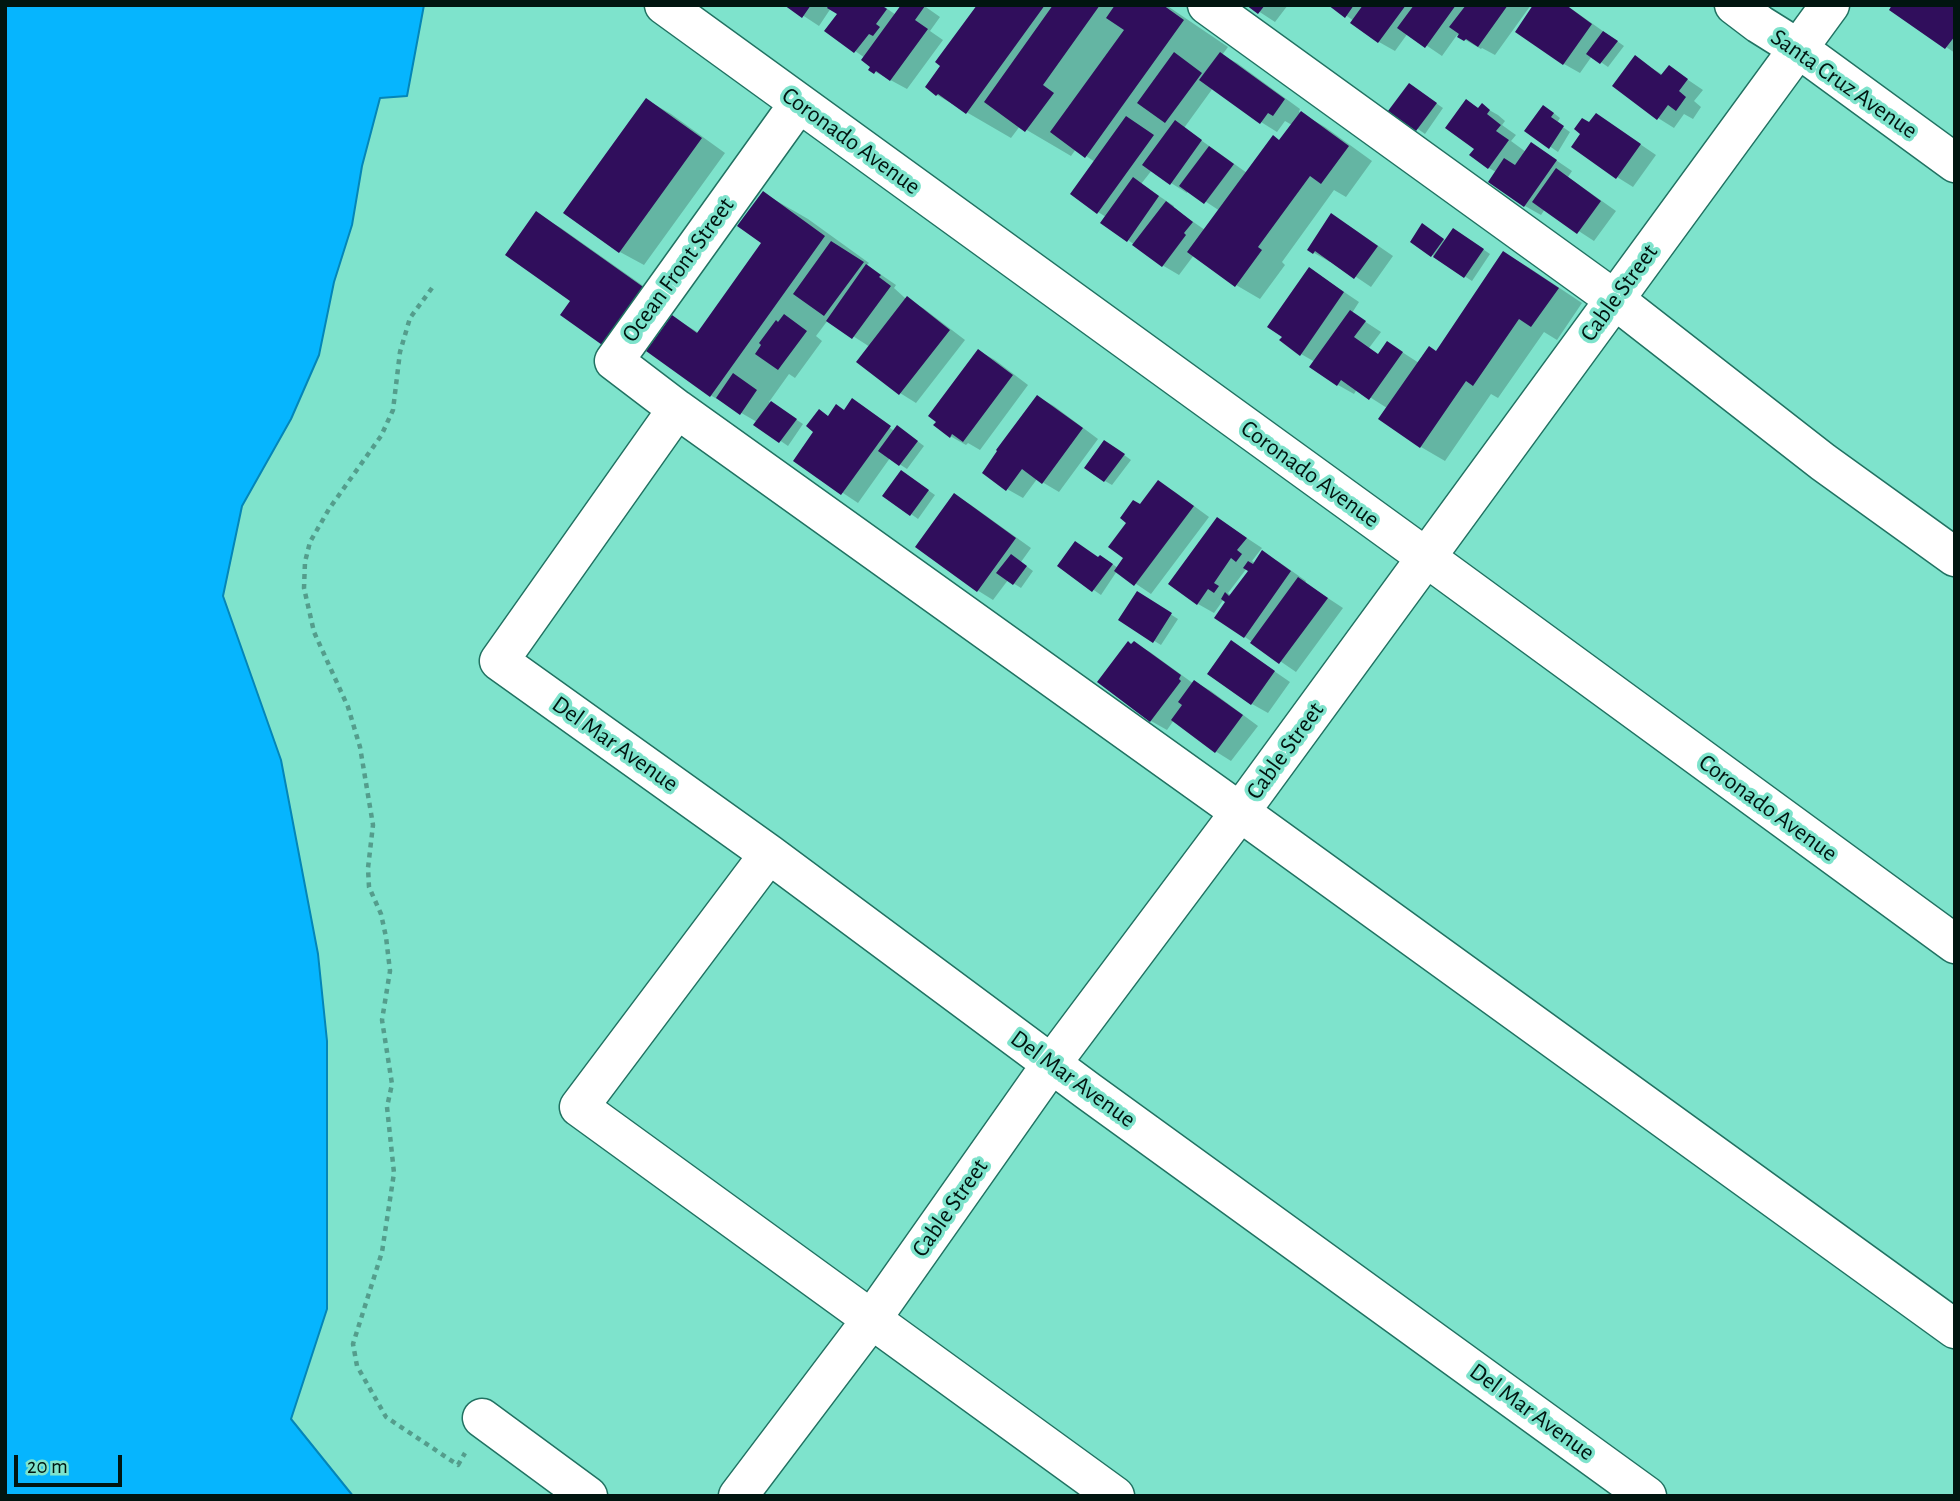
<!DOCTYPE html>
<style>
body{margin:0}
#map{position:relative;width:1960px;height:1501px;overflow:hidden;background:#7ee3cc;font-family:"Alegreya Sans",sans-serif}
canvas{display:block}
.frame{position:absolute;inset:0;border:7px solid #011510;pointer-events:none}
.scale{position:absolute;left:14px;top:1455px;width:108px;height:32px;box-sizing:border-box;border:4px solid #011510;border-top:0;padding-left:9px;font-size:21px;line-height:24px;white-space:nowrap;color:#011510;-webkit-text-stroke:5px #7ee3cc;paint-order:stroke}
</style>
<div id="map">
<canvas width="1960" height="1501"></canvas>
<div class="frame"></div>
<div class="scale">20 m</div>
</div>
<script>
const ctx = document.querySelector('canvas').getContext('2d');
ctx.lineJoin = 'round';
function fill(path, color) { ctx.fillStyle = color; ctx.fill(path, 'evenodd'); }
function strokePath(path, color, width, dash) { ctx.strokeStyle = color; ctx.lineWidth = width; ctx.lineCap = dash ? 'butt' : 'round'; ctx.setLineDash(dash || []); ctx.stroke(path); }
function drawText(font, color, halo, rows, align = 'center') {
  ctx.font = font + ' "Alegreya Sans",sans-serif'; ctx.lineWidth = 7; ctx.setLineDash([]); ctx.textBaseline = 'middle'; ctx.strokeStyle = halo; ctx.fillStyle = color; for (const [text, x, y, turn = 0] of rows) {
    ctx.save(); ctx.translate(x, y); ctx.rotate((+turn || 0) * Math.PI / 180); ctx.textAlign = isNaN(turn) ? turn : align; if (halo) ctx.strokeText(text, 0, 0); ctx.fillText(text, 0, 0); ctx.restore();
  }
}
const water = new Path2D(`
 M 5,5 L 424,5 L 407,96 L 380,98 L 362,166 L 352,225 L 334,282 L 319,355 L 291,419 L 242,506 L 223,596 L 281,760 L 318,954 L 327,1041 L 327,1309 L 291,1419 L 353,1496 L 5,1496 Z`);
const shadow = new Path2D(`
 M 787,5 L 882,5 L 896,15 L 903,5 L 923,5 L 940,17 L 930,31 L 943,40 L 907,89 L 870,69 L 872,66 L 865,58 L 827,31 L 839,14 L 831,8 L 819,26 Z
 M 979,5 L 1166,5 L 1228,47 L 1222,55 L 1237,63 L 1300,109 L 1299,112 L 1325,127 L 1372,161 L 1346,197 L 1334,190 L 1282,262 L 1285,265 L 1260,299 L 1236,285 L 1194,255 L 1179,275 L 1162,265 L 1128,240 L 1106,217 L 1098,212 L 1095,162 L 1076,149 L 1071,156 L 1020,126 L 1011,138 L 937,95 L 927,87 ZM 1213,88 L 1261,122 L 1277,132 L 1285,121 L 1292,125 L 1280,142 L 1247,173 L 1184,128 ZM 1152,170 L 1171,183 L 1187,193 L 1188,190 L 1220,211 L 1205,230 L 1173,208 L 1174,206 L 1141,184 Z
 M 1249,5 L 1288,5 L 1275,22 Z
 M 1331,5 L 1531,5 L 1495,55 L 1482,48 L 1481,49 L 1457,35 L 1442,56 L 1408,33 L 1395,51 L 1379,42 L 1354,21 Z
 M 1566,5 L 1624,46 L 1608,67 L 1592,56 L 1580,73 L 1564,64 Z
 M 1955,5 L 1955,53 L 1891,10 Z
 M 1635,58 L 1663,75 L 1669,67 L 1703,90 L 1694,101 L 1701,107 L 1693,119 L 1684,114 L 1674,128 L 1658,118 L 1614,86 Z
 M 1417,90 L 1443,108 L 1425,134 L 1391,110 Z
 M 647,100 L 671,114 L 725,153 L 644,265 L 620,252 Z
 M 1467,101 L 1480,109 L 1482,106 L 1498,115 L 1505,121 L 1502,125 L 1516,135 L 1511,141 L 1526,152 L 1547,154 L 1572,171 L 1568,177 L 1616,211 L 1594,241 L 1545,209 L 1541,215 L 1525,206 L 1496,172 L 1489,168 L 1476,149 Z
 M 1551,111 L 1560,118 L 1557,123 L 1570,132 L 1558,152 L 1527,131 Z
 M 1589,124 L 1612,125 L 1656,155 L 1633,187 L 1617,177 Z
 M 763,193 L 808,219 L 869,263 L 867,265 L 896,285 L 894,288 L 905,298 L 923,308 L 965,340 L 916,403 L 900,393 L 870,347 L 828,320 L 816,336 L 822,341 L 795,378 L 789,374 L 769,402 L 803,424 L 788,446 L 756,424 L 757,422 L 710,395 L 673,317 L 699,333 L 764,243 Z
 M 537,214 L 561,228 L 669,304 L 572,300 Z
 M 1348,225 L 1393,256 L 1371,287 L 1331,260 L 1330,262 L 1309,250 Z
 M 1430,230 L 1446,241 L 1461,234 L 1490,254 L 1472,281 L 1412,242 Z
 M 1504,253 L 1528,267 L 1582,303 L 1557,340 L 1544,332 L 1498,398 L 1491,394 L 1445,461 L 1421,447 L 1380,418 L 1387,408 L 1357,389 L 1354,394 L 1338,385 L 1315,362 L 1301,354 L 1310,269 L 1359,302 L 1352,313 L 1381,332 L 1369,348 L 1379,355 L 1388,343 L 1419,363 L 1437,353 Z
 M 979,351 L 995,360 L 1028,385 L 980,450 L 968,443 L 966,445 L 950,436 Z
 M 1038,397 L 1054,406 L 1098,439 L 1059,492 L 1037,479 L 1023,498 L 1007,489 Z
 M 845,411 L 867,411 L 897,433 L 904,431 L 924,446 L 907,469 L 890,458 L 858,503 L 795,461 L 829,417 Z
 M 1112,446 L 1131,460 L 1112,485 L 1105,481 Z
 M 909,477 L 935,495 L 918,519 L 911,514 Z
 M 1159,483 L 1175,492 L 1209,517 L 1151,594 L 1117,571 L 1101,595 L 1059,566 L 1099,559 L 1108,561 L 1118,568 L 1125,558 Z
 M 955,495 L 971,505 L 1031,548 L 1021,562 L 1033,571 L 1021,588 L 1008,580 L 993,600 L 977,590 Z
 M 1218,519 L 1262,548 L 1252,561 L 1255,563 L 1263,553 L 1279,562 L 1306,581 L 1305,583 L 1343,608 L 1296,672 L 1245,637 L 1228,602 L 1224,599 L 1214,613 L 1198,604 ZM 1247,568 L 1250,570 L 1232,596 L 1228,593 Z
 M 1137,593 L 1178,619 L 1161,645 L 1120,620 Z
 M 1232,642 L 1290,682 L 1268,713 L 1252,704 Z
 M 1134,643 L 1150,652 L 1194,684 L 1195,682 L 1211,691 L 1258,726 L 1231,761 L 1215,751 L 1174,720 L 1167,730 L 1151,721 L 1099,682 Z`);
const building = new Path2D(`
 M 784,5 L 811,5 L 802,18 Z
 M 829,5 L 881,5 L 887,9 L 876,24 L 880,27 L 873,36 L 869,34 L 854,53 L 824,31 L 837,14 L 827,8 Z
 M 901,5 L 925,6 L 915,20 L 928,29 L 890,81 L 876,71 L 874,74 L 868,70 L 870,67 L 861,60 Z
 M 977,5 L 1045,5 L 966,114 L 938,94 L 936,96 L 925,87 L 940,66 L 935,62 Z
 M 1053,5 L 1100,5 L 1043,85 L 1054,93 L 1025,132 L 984,102 Z
 M 1115,5 L 1163,5 L 1184,20 L 1085,158 L 1050,132 L 1124,30 L 1106,18 Z
 M 1246,5 L 1265,5 L 1258,14 Z
 M 1328,5 L 1354,5 L 1345,18 Z
 M 1363,5 L 1406,5 L 1378,43 L 1350,23 Z
 M 1414,5 L 1456,5 L 1425,48 L 1397,28 Z
 M 1466,5 L 1508,5 L 1478,47 L 1466,39 L 1464,41 L 1457,37 L 1459,34 L 1449,27 Z
 M 1533,5 L 1566,5 L 1592,24 L 1563,65 L 1515,32 Z
 M 1892,5 L 1955,5 L 1955,36 L 1945,49 L 1889,10 Z
 M 1603,31 L 1618,41 L 1600,64 L 1586,54 Z
 M 1174,52 L 1202,73 L 1165,123 L 1137,103 Z
 M 1220,52 L 1285,99 L 1273,116 L 1268,113 L 1260,124 L 1199,80 Z
 M 1635,55 L 1661,75 L 1669,65 L 1688,79 L 1679,91 L 1686,97 L 1676,111 L 1668,105 L 1657,120 L 1612,86 Z
 M 1409,83 L 1437,103 L 1416,131 L 1388,111 Z
 M 646,98 L 702,138 L 619,253 L 563,213 Z
 M 1466,99 L 1478,108 L 1482,103 L 1490,110 L 1487,114 L 1501,125 L 1496,131 L 1509,140 L 1488,169 L 1469,155 L 1474,149 L 1445,128 Z
 M 1543,105 L 1554,113 L 1551,117 L 1564,126 L 1549,149 L 1524,131 Z
 M 1301,111 L 1349,146 L 1321,184 L 1310,176 L 1258,247 L 1262,250 L 1235,287 L 1187,252 L 1273,135 L 1279,140 Z
 M 1596,113 L 1641,144 L 1616,179 L 1571,147 L 1580,134 L 1574,129 L 1582,118 L 1589,122 Z
 M 1126,116 L 1154,135 L 1097,214 L 1070,194 Z
 M 1175,120 L 1202,140 L 1170,185 L 1142,165 Z
 M 1531,142 L 1557,160 L 1524,207 L 1488,182 L 1504,158 L 1515,165 Z
 M 1209,146 L 1234,164 L 1204,204 L 1179,186 Z
 M 1556,168 L 1601,201 L 1577,234 L 1532,202 Z
 M 1133,177 L 1159,196 L 1127,242 L 1100,223 Z
 M 763,191 L 825,236 L 710,397 L 646,351 L 672,315 L 697,333 L 761,243 L 737,226 Z
 M 1166,201 L 1193,222 L 1184,233 L 1186,235 L 1162,267 L 1132,245 Z
 M 536,211 L 646,289 L 605,347 L 560,315 L 570,301 L 505,255 Z
 M 1331,213 L 1378,246 L 1354,279 L 1315,251 L 1313,254 L 1307,250 Z
 M 1422,223 L 1444,239 L 1431,257 L 1410,242 Z
 M 1453,228 L 1484,249 L 1464,278 L 1433,257 Z
 M 831,241 L 864,262 L 824,316 L 793,294 Z
 M 1503,251 L 1559,288 L 1531,327 L 1519,319 L 1473,386 L 1466,381 L 1420,448 L 1378,419 L 1429,346 L 1436,351 Z
 M 866,264 L 881,275 L 879,277 L 891,286 L 852,339 L 826,321 Z
 M 1309,267 L 1344,292 L 1300,356 L 1279,340 L 1282,337 L 1267,327 Z
 M 907,296 L 950,330 L 899,395 L 856,362 Z
 M 1350,310 L 1366,321 L 1354,337 L 1378,354 L 1387,341 L 1403,352 L 1369,400 L 1341,380 L 1337,386 L 1309,367 Z
 M 784,314 L 807,331 L 778,370 L 755,354 L 761,345 L 759,343 L 776,320 L 778,322 Z
 M 978,349 L 1013,375 L 963,442 L 952,434 L 950,438 L 933,425 L 936,422 L 928,416 Z
 M 733,373 L 757,390 L 740,415 L 716,398 Z
 M 1037,395 L 1083,428 L 1042,484 L 1022,469 L 1006,491 L 982,473 L 997,451 L 996,450 Z
 M 852,398 L 891,426 L 841,495 L 793,461 L 813,432 L 806,426 L 819,409 L 828,416 L 836,404 L 844,410 Z
 M 771,401 L 797,419 L 779,443 L 753,425 Z
 M 897,425 L 918,441 L 899,466 L 878,451 Z
 M 1104,440 L 1125,454 L 1104,482 L 1084,468 Z
 M 901,470 L 929,490 L 910,516 L 882,496 Z
 M 1158,480 L 1194,506 L 1134,586 L 1114,571 L 1123,558 L 1108,547 L 1126,523 L 1120,518 L 1133,500 L 1140,504 Z
 M 954,493 L 1016,538 L 977,592 L 915,547 Z
 M 1217,517 L 1247,538 L 1237,550 L 1242,554 L 1236,562 L 1231,558 L 1214,583 L 1219,586 L 1214,593 L 1208,589 L 1197,605 L 1168,584 Z
 M 1075,541 L 1098,557 L 1100,555 L 1113,564 L 1092,592 L 1057,566 Z
 M 1262,550 L 1291,571 L 1244,638 L 1214,618 L 1225,602 L 1221,599 L 1225,592 L 1229,596 L 1248,571 L 1243,568 L 1248,561 L 1253,564 Z
 M 1011,554 L 1027,566 L 1013,585 L 996,573 Z
 M 1298,577 L 1328,598 L 1279,664 L 1250,643 Z
 M 1137,591 L 1172,613 L 1153,643 L 1118,620 Z
 M 1231,640 L 1275,671 L 1251,705 L 1207,674 Z
 M 1128,641 L 1131,644 L 1134,641 L 1181,675 L 1179,679 L 1181,681 L 1150,722 L 1097,682 Z
 M 1194,680 L 1243,715 L 1215,753 L 1171,720 L 1182,705 L 1178,702 Z`);
const path = new Path2D(`
 M 432,288 L 410,318 L 400,352 L 393,410 L 381,436 L 329,509 L 310,542 L 305,562 L 304,588 L 314,632 L 348,707 L 360,747 L 373,825 L 368,868 L 369,887 L 381,914 L 386,937 L 390,971 L 382,1020 L 392,1084 L 387,1107 L 394,1173 L 382,1252 L 353,1344 L 357,1366 L 386,1417 L 458,1465 L 465,1453`);
const minor = new Path2D(`
 M 664,5 L 1427,558 L 1955,944
 M 1207,5 L 1614,299 L 1823,462 L 1955,557
 M 1734,5 L 1759,24 L 1799,49 L 1955,163
 M 799,103 L 614,361 L 677,409 L 499,661 L 769,854 L 1088,1091 L 1647,1496
 M 677,409 L 1240,812 L 1955,1329
 M 769,854 L 579,1107 L 1115,1496
 M 482,1418 L 588,1496
 M 738,1496 L 871,1320 L 1052,1063 L 1240,812 L 1830,5`);
const streetNames = [
 ["Santa Cruz Avenue",1844,84,35],
 ["Coronado Avenue",851,141,36],
 ["Ocean Front Street",678,270,-54],
 ["Cable Street",1619,293,-54],
 ["Coronado Avenue",1310,474,36],
 ["Del Mar Avenue",615,744,35],
 ["Cable Street",1285,751,-54],
 ["Coronado Avenue",1768,808,36],
 ["Del Mar Avenue",1073,1079,36],
 ["Cable Street",950,1208,-55],
 ["Del Mar Avenue",1532,1412,36]
];
fill(water, '#06b5fe');
strokePath(water, '#0485b7', 2);
fill(shadow, '#0003');
fill(building, '#300e5c');
strokePath(minor, '#217262', 41);
strokePath(path, '#549d8c', 4.5, [5, 5]);
strokePath(minor, '#fff', 38);
drawText('24px', '#011510', '#7ee3cc', streetNames);
</script>
